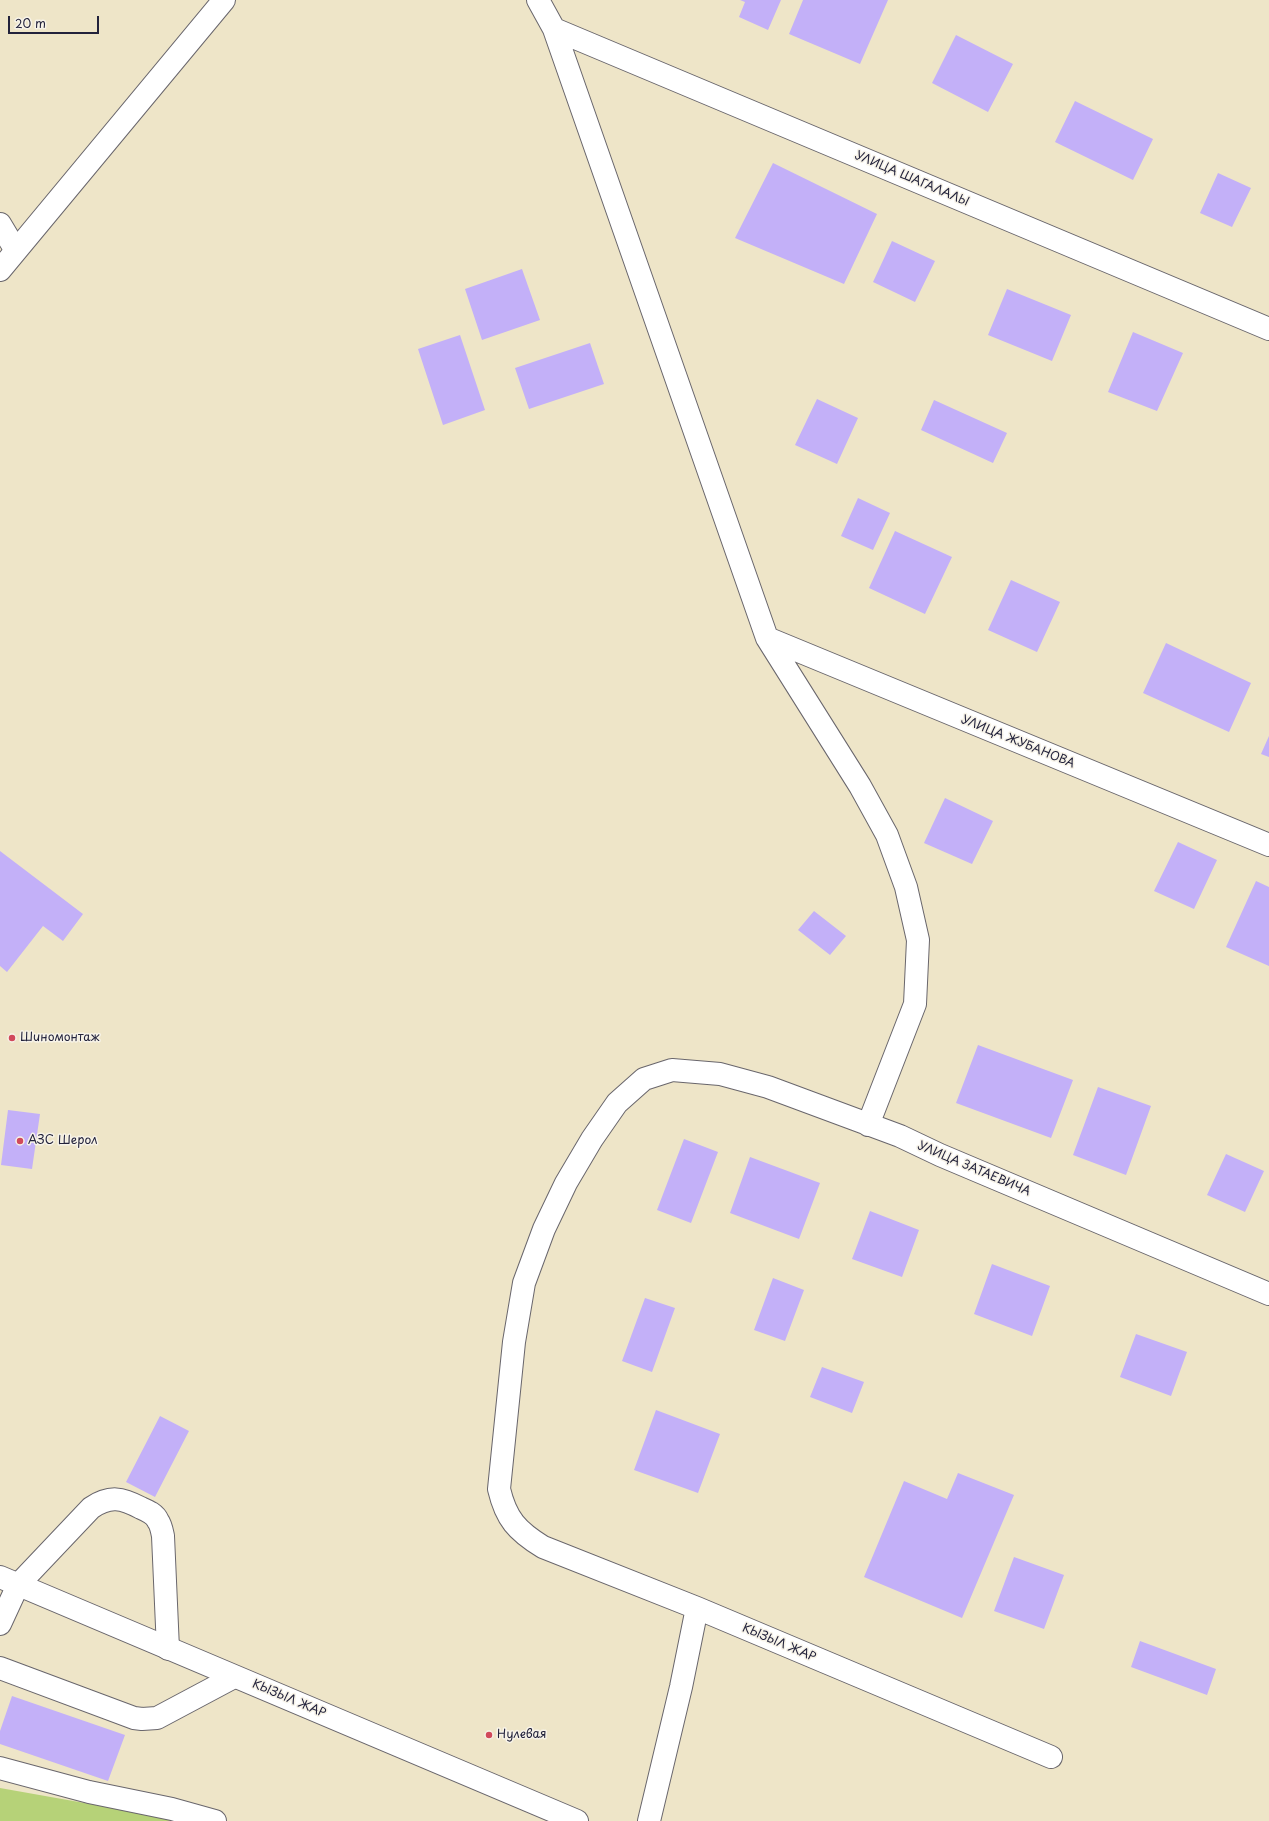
<!DOCTYPE html>
<meta charset="utf-8">
<style>
body{margin:0}
#map{position:relative;width:1269px;height:1821px;overflow:hidden;background:#eee5c8;font-family:"Playpen Sans",sans-serif}
canvas{display:block}
.scale{position:absolute;left:8px;top:16px;width:91px;height:18px;box-sizing:border-box;border:2px solid #22223b;border-top:0;padding-left:5px;font-size:12px;line-height:14px;white-space:nowrap;color:#22223b;-webkit-text-stroke:3px #f7f3e8;paint-order:stroke}
</style>
<div id="map">
<canvas width="1269" height="1821"></canvas>
<div class="scale">20 m</div>
</div>
<script>
const ctx = document.querySelector('canvas').getContext('2d');
ctx.lineJoin = 'round';
function fill(path, color) { ctx.fillStyle = color; ctx.fill(path, 'evenodd'); }
function strokePath(path, color, width, dash) { ctx.strokeStyle = color; ctx.lineWidth = width; ctx.lineCap = dash ? 'butt' : 'round'; ctx.setLineDash(dash || []); ctx.stroke(path); }
function drawText(font, color, halo, rows, align = 'center') {
  ctx.font = font + ' "Playpen Sans",sans-serif'; ctx.lineWidth = 3; ctx.setLineDash([]); ctx.textBaseline = 'middle'; ctx.strokeStyle = halo; ctx.fillStyle = color; for (const [text, x, y, turn = 0] of rows) {
    ctx.save(); ctx.translate(x, y); ctx.rotate((+turn || 0) * Math.PI / 180); ctx.textAlign = isNaN(turn) ? turn : align; if (halo) ctx.strokeText(text, 0, 0); ctx.fillText(text, 0, 0); ctx.restore();
  }
}
const green = new Path2D(`
 M 0,1788 L 186,1821 L 0,1821 Z`);
const building = new Path2D(`
 M 740,0 L 781,0 L 768,30 L 739,17 L 745,2 Z
 M 803,0 L 888,0 L 860,64 L 789,34 Z
 M 956,35 L 1013,64 L 988,112 L 932,83 Z
 M 1075,101 L 1153,139 L 1133,180 L 1055,142 Z
 M 773,163 L 877,214 L 844,284 L 735,238 Z
 M 1218,173 L 1251,188 L 1232,227 L 1200,213 Z
 M 892,241 L 935,261 L 915,302 L 873,282 Z
 M 522,269 L 540,320 L 482,340 L 465,289 Z
 M 1007,289 L 1071,315 L 1052,361 L 988,335 Z
 M 1133,332 L 1183,353 L 1157,411 L 1108,392 Z
 M 460,335 L 485,410 L 443,425 L 418,349 Z
 M 590,343 L 604,384 L 529,409 L 515,368 Z
 M 817,399 L 858,418 L 837,464 L 795,445 Z
 M 934,400 L 1007,433 L 993,463 L 921,430 Z
 M 858,498 L 890,513 L 873,550 L 841,536 Z
 M 895,531 L 952,557 L 925,614 L 869,588 Z
 M 1011,580 L 1060,602 L 1037,652 L 988,630 Z
 M 1166,643 L 1251,683 L 1229,732 L 1143,693 Z
 M 1269,736 L 1269,757 L 1261,754 Z
 M 945,798 L 993,821 L 972,864 L 924,843 Z
 M 1178,842 L 1217,860 L 1194,909 L 1154,891 Z
 M 0,851 L 83,914 L 63,941 L 43,926 L 7,972 L 0,966 Z
 M 1256,881 L 1269,887 L 1269,966 L 1226,947 Z
 M 814,911 L 846,936 L 830,955 L 798,930 Z
 M 978,1045 L 1073,1080 L 1051,1138 L 956,1103 Z
 M 1098,1087 L 1151,1106 L 1126,1175 L 1073,1155 Z
 M 8,1110 L 40,1114 L 32,1169 L 1,1165 Z
 M 684,1139 L 718,1152 L 691,1223 L 657,1210 Z
 M 1226,1154 L 1264,1171 L 1245,1212 L 1207,1195 Z
 M 750,1157 L 820,1183 L 799,1239 L 730,1213 Z
 M 870,1211 L 919,1230 L 902,1277 L 852,1259 Z
 M 992,1264 L 1050,1286 L 1032,1336 L 974,1314 Z
 M 773,1278 L 804,1290 L 785,1341 L 754,1330 Z
 M 645,1298 L 675,1308 L 652,1372 L 622,1361 Z
 M 1136,1334 L 1187,1352 L 1171,1396 L 1120,1377 Z
 M 822,1367 L 864,1382 L 852,1413 L 810,1397 Z
 M 656,1410 L 720,1434 L 698,1493 L 634,1470 Z
 M 160,1416 L 189,1431 L 155,1497 L 126,1482 Z
 M 958,1473 L 1014,1495 L 962,1618 L 864,1577 L 904,1481 L 947,1499 Z
 M 1014,1557 L 1064,1575 L 1044,1629 L 994,1611 Z
 M 1140,1641 L 1216,1669 L 1207,1695 L 1131,1667 Z
 M 12,1696 L 125,1735 L 108,1781 L 0,1744 L 0,1731 Z`);
const minor = new Path2D(`
 M 538,0 L 554,29 L 767,638 L 860,786 L 887,835 L 906,887 L 918,940 L 915,1004 L 868,1125
 M 554,29 L 1269,329
 M 0,224 L 15,249
 M 767,638 L 1269,845
 M 0,1624 L 18,1585 L 91,1508 C 110,1495 122,1498 141,1508 C 148,1511 155,1514 158,1521 C 161,1525 162,1531 163,1536 L 168,1649
 M 0,1668 L 134,1718 L 142,1719 L 157,1718 L 234,1677
 M 1051,1757 L 697,1608 L 543,1547 C 517,1531 506,1519 499,1489 L 514,1342 L 524,1283 L 544,1229 L 566,1183 L 592,1139 L 617,1103 L 644,1079 L 672,1070 L 720,1074 L 768,1087 L 900,1136 L 940,1155 L 1269,1294
 M 0,1768 L 89,1792 L 172,1809 L 215,1821
 M 649,1821 L 681,1687 L 697,1608`);
const major = new Path2D(`
 M 0,270 L 224,0
 M 0,1577 L 577,1821`);
const markers = [
 [12,1038,4,"#d1495b"],
 [20,1141,4,"#d1495b"],
 [489,1735,4,"#d1495b"]
];
const streetNames = [
 ["УЛИЦА ШАГАЛАЛЫ",912,179,23],
 ["УЛИЦА ЖУБАНОВА",1018,742,22],
 ["УЛИЦА ЗАТАЕВИЧА",974,1169,23],
 ["КЫЗЫЛ ЖАР",779,1643,23],
 ["КЫЗЫЛ ЖАР",289,1699,23]
];
const poiNames = [
 ["Шиномонтаж",20,1038],
 ["АЗС Шерол",28,1141],
 ["Нулевая",497,1735]
];
fill(green, '#b6d278');
fill(building, '#c3b0f8');
strokePath(minor, '#69666c', 24);
strokePath(major, '#69666c', 24);
strokePath(minor, '#fff', 22);
strokePath(major, '#fff', 22);
for (const [x, y, r, color] of markers) { const dot = new Path2D(); dot.arc(x, y, r, 0, 2 * Math.PI); ctx.fillStyle = color; ctx.fill(dot); strokePath(dot, '#f7f3e8', 1.5); }
drawText('12px', '#22223b', '#f7f3e8', streetNames);
drawText('12px', '#22223b', '#f7f3e8', poiNames, 'left');
</script>
